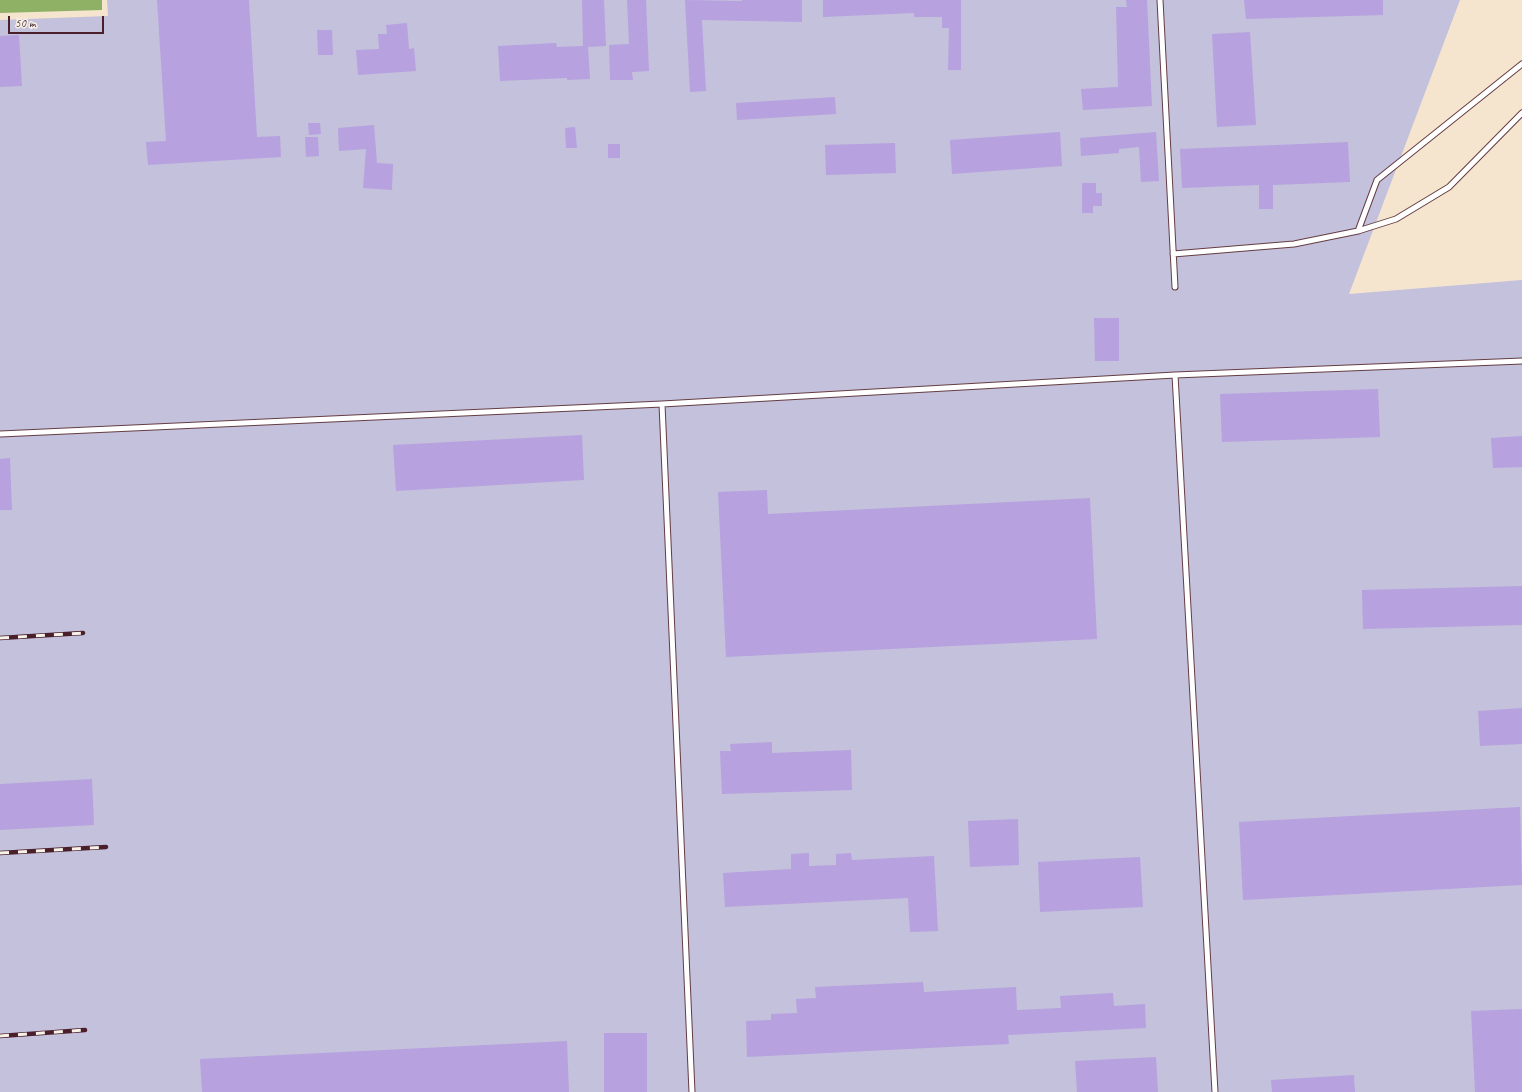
<!DOCTYPE html>
<style>
body{margin:0}
#map{position:relative;width:1522px;height:1092px;overflow:hidden;background:#f5e5ce;font-family:Caveat,sans-serif}
canvas{display:block}
.scale{position:absolute;left:8px;top:16px;width:96px;height:18px;box-sizing:border-box;border:2px solid #4a1f2b;border-top:0;padding-left:5px;font-size:12px;line-height:14px;white-space:nowrap;color:#4a1f2b;-webkit-text-stroke:3px #f7f3e8;paint-order:stroke}
</style>
<div id="map">
<canvas width="1522" height="1092"></canvas>
<div class="scale">50 m</div>
</div>
<script>
const ctx = document.querySelector('canvas').getContext('2d');
ctx.lineJoin = 'round';
function fill(path, color) { ctx.fillStyle = color; ctx.fill(path, 'evenodd'); }
function strokePath(path, color, width, dash) { ctx.strokeStyle = color; ctx.lineWidth = width; ctx.lineCap = dash ? 'butt' : 'round'; ctx.setLineDash(dash || []); ctx.stroke(path); }
const industrial = new Path2D(`
 M 107,0 L 1460,0 L 1349,294 L 1522,280 L 1522,1092 L 0,1092 L 0,20 L 108,16 Z`);
const forest = new Path2D(`
 M 0,0 L 102,0 L 102,10 L 0,13 Z`);
const building = new Path2D(`
 M 157,0 L 249,0 L 257,137 L 280,136 L 281,157 L 148,165 L 146,142 L 166,141 Z
 M 582,0 L 604,0 L 606,46 L 588,47 L 590,79 L 567,80 L 567,78 L 500,81 L 498,46 L 556,43 L 557,47 L 583,46 Z
 M 627,0 L 646,0 L 649,71 L 632,72 L 633,80 L 610,80 L 609,45 L 629,44 Z
 M 685,0 L 742,1 L 742,0 L 802,0 L 802,22 L 702,20 L 706,91 L 690,92 Z
 M 823,0 L 961,0 L 961,70 L 948,70 L 949,28 L 942,28 L 942,17 L 914,17 L 914,13 L 823,17 Z
 M 1126,0 L 1147,0 L 1152,106 L 1083,110 L 1081,89 L 1118,87 L 1116,7 L 1127,7 Z
 M 1244,0 L 1383,0 L 1383,15 L 1246,19 Z
 M 407,23 L 409,49 L 414,48 L 416,71 L 358,75 L 356,50 L 379,49 L 378,34 L 387,34 L 386,25 Z
 M 317,30 L 332,30 L 333,55 L 318,55 Z
 M 1250,32 L 1256,125 L 1217,127 L 1212,34 Z
 M 19,35 L 22,86 L 0,87 L 0,36 Z
 M 835,97 L 836,114 L 737,120 L 736,103 Z
 M 308,123 L 320,123 L 321,134 L 309,135 Z
 M 374,125 L 377,163 L 393,164 L 392,190 L 363,188 L 366,149 L 339,151 L 338,128 Z
 M 575,127 L 577,148 L 566,148 L 565,128 Z
 M 1060,132 L 1062,166 L 952,174 L 950,140 Z
 M 1156,132 L 1159,181 L 1141,182 L 1139,147 L 1119,149 L 1119,153 L 1081,156 L 1080,138 Z
 M 305,137 L 318,137 L 319,156 L 306,157 Z
 M 1348,142 L 1350,182 L 1273,185 L 1273,209 L 1259,209 L 1259,185 L 1182,188 L 1180,149 Z
 M 895,143 L 896,173 L 826,175 L 825,145 Z
 M 608,144 L 620,144 L 620,158 L 608,158 Z
 M 1082,183 L 1096,183 L 1096,193 L 1102,193 L 1102,206 L 1093,206 L 1093,213 L 1082,213 Z
 M 1094,318 L 1119,318 L 1119,361 L 1095,361 Z
 M 1378,389 L 1380,437 L 1222,442 L 1220,394 Z
 M 582,435 L 584,480 L 396,491 L 393,445 Z
 M 1522,436 L 1522,467 L 1493,468 L 1491,438 Z
 M 10,458 L 12,510 L 0,510 L 0,459 Z
 M 767,490 L 768,514 L 1090,498 L 1097,639 L 726,657 L 718,492 Z
 M 1522,586 L 1522,625 L 1363,629 L 1362,590 Z
 M 1522,708 L 1522,744 L 1480,746 L 1478,711 Z
 M 772,742 L 772,753 L 851,750 L 852,790 L 722,794 L 720,751 L 731,751 L 730,744 Z
 M 92,779 L 94,825 L 0,830 L 0,784 Z
 M 1520,807 L 1522,885 L 1243,900 L 1239,822 Z
 M 1018,819 L 1019,865 L 970,867 L 968,821 Z
 M 809,853 L 809,866 L 836,865 L 836,854 L 851,853 L 852,860 L 934,856 L 938,931 L 910,932 L 908,898 L 725,907 L 723,873 L 791,869 L 791,854 Z
 M 1140,857 L 1143,907 L 1040,912 L 1038,862 Z
 M 923,982 L 924,992 L 1016,987 L 1017,1010 L 1061,1008 L 1060,996 L 1113,993 L 1114,1006 L 1145,1004 L 1146,1028 L 1008,1035 L 1009,1044 L 747,1057 L 746,1021 L 771,1020 L 771,1014 L 797,1013 L 796,999 L 816,998 L 815,987 Z
 M 1522,1009 L 1522,1092 L 1475,1092 L 1471,1011 Z
 M 604,1033 L 647,1033 L 647,1092 L 604,1092 Z
 M 567,1041 L 569,1092 L 202,1092 L 200,1059 Z
 M 1156,1057 L 1158,1092 L 1077,1092 L 1075,1061 Z
 M 1354,1075 L 1355,1092 L 1272,1092 L 1271,1080 Z`);
const lane = new Path2D(`
 M 1160,0 L 1175,287
 M 1522,64 L 1377,180 L 1358,231 L 1396,219 L 1449,187 L 1522,113
 M 1173,254 L 1294,244 L 1358,231
 M 1175,375 L 1215,1092
 M 662,404 L 692,1092
 M 0,434 L 662,404 L 1175,375 L 1522,361`);
const rail = new Path2D(`
 M 0,638 L 83,633
 M 0,853 L 106,847
 M 0,1036 L 85,1030`);
fill(industrial, '#c3c1dc');
fill(forest, '#8eb166');
fill(building, '#b7a1df');
strokePath(lane, '#643d43', 7);
strokePath(lane, '#fff', 5);
strokePath(rail, '#4a1f2b', 4.5);
strokePath(rail, '#f7f3e8', 3, [9]);
</script>
